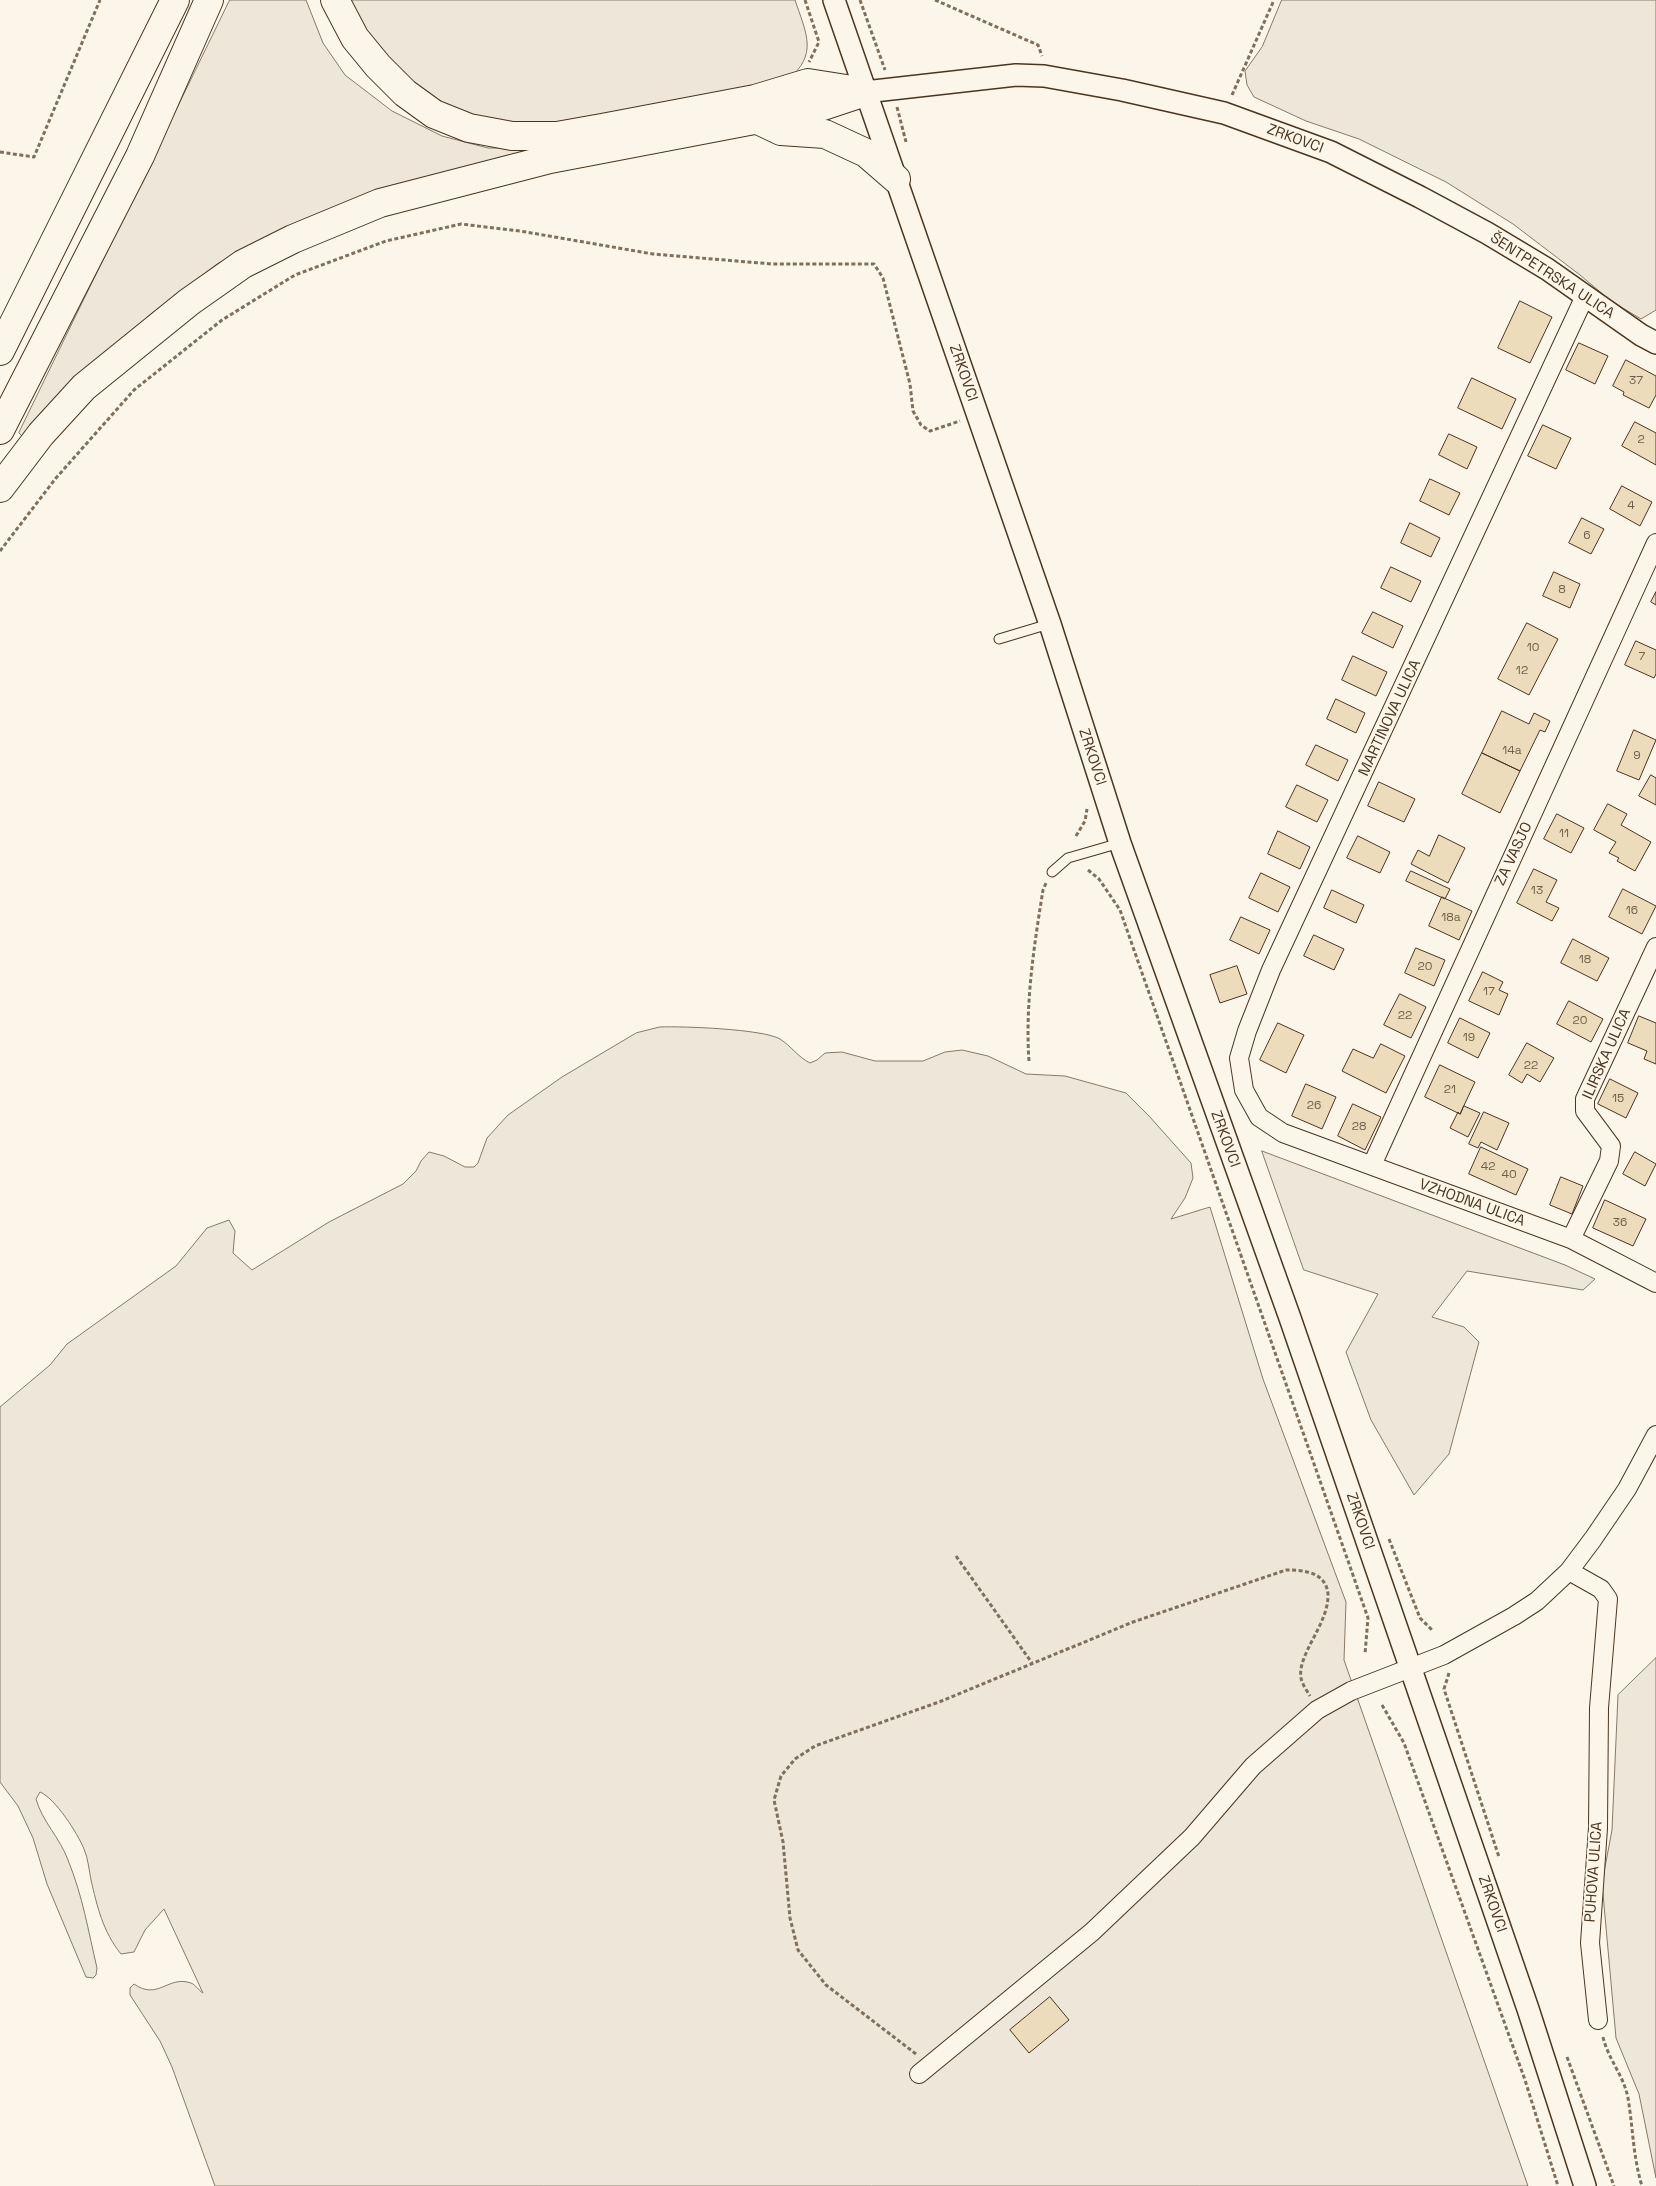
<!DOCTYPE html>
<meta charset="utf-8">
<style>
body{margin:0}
canvas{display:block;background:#fbf6e9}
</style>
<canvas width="1656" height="2186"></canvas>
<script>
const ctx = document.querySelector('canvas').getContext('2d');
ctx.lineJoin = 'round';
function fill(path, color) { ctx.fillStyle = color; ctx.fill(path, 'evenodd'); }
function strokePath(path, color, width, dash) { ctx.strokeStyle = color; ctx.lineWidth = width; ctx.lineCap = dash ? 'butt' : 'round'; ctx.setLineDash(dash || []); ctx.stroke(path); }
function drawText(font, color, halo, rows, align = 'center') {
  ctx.font = font + ' "Space Grotesk",sans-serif'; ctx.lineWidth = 4; ctx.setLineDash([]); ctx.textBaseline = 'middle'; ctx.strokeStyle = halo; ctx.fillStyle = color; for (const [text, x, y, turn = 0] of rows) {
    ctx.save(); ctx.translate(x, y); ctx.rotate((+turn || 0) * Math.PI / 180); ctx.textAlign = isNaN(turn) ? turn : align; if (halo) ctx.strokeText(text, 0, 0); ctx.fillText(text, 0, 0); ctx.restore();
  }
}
const green = new Path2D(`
 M 230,0 L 306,0 L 323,43 L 345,75 L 392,111 L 442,136 L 488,148 L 537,148 L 370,195 L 283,229 L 217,264 L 151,314 L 62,394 L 24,438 L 19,433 Z
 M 347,0 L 795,0 C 806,33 819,55 787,80 L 566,124 L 513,127 L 458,117 L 413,90 L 375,49 Z
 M 1282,0 L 1656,0 L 1656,310 L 1641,319 L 1611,301 L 1580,275 L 1513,224 L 1446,182 L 1359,139 L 1306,121 L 1254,97 L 1247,85 L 1245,71 L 1262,47 Z
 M 660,1027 C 682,1026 763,1029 780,1039 C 791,1046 798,1057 810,1063 L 817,1060 L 825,1053 L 842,1052 L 875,1061 L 923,1061 L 945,1052 L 962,1050 L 988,1056 L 1026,1074 L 1065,1076 L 1126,1093 L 1149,1116 L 1191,1163 L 1193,1178 L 1185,1198 L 1171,1219 L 1210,1207 L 1263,1379 L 1346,1602 L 1344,1660 L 1528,2186 L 215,2186 L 172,2067 L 160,2041 L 130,1995 L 130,1988 L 134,1984 C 158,2001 168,1975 191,1983 C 195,1984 199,1991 203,1993 L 164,1909 L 145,1930 L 134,1952 L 121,1954 C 103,1932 97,1906 91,1880 C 89,1870 88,1858 84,1849 C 78,1834 55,1798 40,1792 L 36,1799 C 42,1821 60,1838 68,1860 C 83,1897 88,1930 97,1968 L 96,1975 L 93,1978 L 86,1977 L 47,1884 L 33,1838 L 18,1806 L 0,1782 L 0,1407 L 50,1365 L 67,1344 L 176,1266 L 207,1228 L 229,1220 L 235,1231 L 233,1253 L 252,1270 L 329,1222 L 403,1184 L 416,1171 L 421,1161 L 429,1152 L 444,1156 L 465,1167 L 474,1167 L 478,1163 L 487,1138 L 508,1115 L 562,1077 L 636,1033 Z
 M 1262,1151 L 1565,1265 L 1595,1279 L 1583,1290 L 1467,1271 L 1432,1317 L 1464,1327 L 1479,1342 L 1449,1454 L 1414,1495 L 1371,1420 L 1346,1352 L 1378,1294 L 1304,1270 Z
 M 1656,1658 L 1656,2178 L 1639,2094 L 1616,2038 L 1602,1883 L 1612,1830 L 1618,1695 Z`);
const building = new Path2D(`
 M 1520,301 L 1552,317 L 1530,363 L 1498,348 Z
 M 1579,343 L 1608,356 L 1595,384 L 1566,370 Z
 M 1626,360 L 1656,376 L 1656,395 L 1649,408 L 1623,395 L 1624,392 L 1613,386 Z
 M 1472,378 L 1516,399 L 1502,429 L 1458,408 Z
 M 1635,422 L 1656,433 L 1656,465 L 1622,446 Z
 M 1543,425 L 1571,438 L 1556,469 L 1528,456 Z
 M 1449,434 L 1477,447 L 1467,469 L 1439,455 Z
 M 1430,479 L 1460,493 L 1449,515 L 1420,501 Z
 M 1622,486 L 1652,502 L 1640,526 L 1610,509 Z
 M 1582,518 L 1604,529 L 1591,554 L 1569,543 Z
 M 1410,523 L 1440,538 L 1431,557 L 1401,543 Z
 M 1391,567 L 1421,581 L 1411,602 L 1381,588 Z
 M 1554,572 L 1580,584 L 1570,608 L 1543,596 Z
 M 1656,592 L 1656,605 L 1651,602 Z
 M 1373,612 L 1403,626 L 1393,648 L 1362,633 Z
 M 1527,623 L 1558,639 L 1529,695 L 1498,679 Z
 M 1636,641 L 1656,650 L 1656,674 L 1654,678 L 1625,665 Z
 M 1353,656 L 1387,672 L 1376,696 L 1342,680 Z
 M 1336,699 L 1365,713 L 1356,733 L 1327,719 Z
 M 1502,711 L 1529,724 L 1534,713 L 1550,721 L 1545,732 L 1540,730 L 1520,771 L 1482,753 Z
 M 1634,730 L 1656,740 L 1639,780 L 1617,771 Z
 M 1316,745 L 1348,760 L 1338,781 L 1306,765 Z
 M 1482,753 L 1520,771 L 1500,813 L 1462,794 Z
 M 1651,775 L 1656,778 L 1656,805 L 1639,796 Z
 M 1379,782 L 1415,799 L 1404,822 L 1368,806 Z
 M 1297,785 L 1328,800 L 1317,822 L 1286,807 Z
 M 1608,804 L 1627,814 L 1621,825 L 1651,842 L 1635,871 L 1617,861 L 1619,858 L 1609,853 L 1616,842 L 1594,830 Z
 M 1557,814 L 1584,828 L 1571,853 L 1544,839 Z
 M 1278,831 L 1310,847 L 1300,869 L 1268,854 Z
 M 1439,835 L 1465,848 L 1448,883 L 1411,864 L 1418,850 L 1429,856 Z
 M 1358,836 L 1390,852 L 1380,873 L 1347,858 Z
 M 1534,869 L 1557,880 L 1546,902 L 1559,908 L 1552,921 L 1517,903 Z
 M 1411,871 L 1450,889 L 1445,899 L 1406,881 Z
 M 1261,873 L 1290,887 L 1278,912 L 1249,898 Z
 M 1623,889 L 1656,906 L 1642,934 L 1609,917 Z
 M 1332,890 L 1364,905 L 1356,923 L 1324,908 Z
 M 1442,897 L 1472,911 L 1459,940 L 1429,926 Z
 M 1241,917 L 1270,930 L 1259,954 L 1230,940 Z
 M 1314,935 L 1344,949 L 1334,970 L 1304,956 Z
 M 1573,939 L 1609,958 L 1597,981 L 1561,963 Z
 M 1416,948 L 1445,960 L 1434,986 L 1405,973 Z
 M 1237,966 L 1247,994 L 1220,1003 L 1210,975 Z
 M 1483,972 L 1503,982 L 1499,990 L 1508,994 L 1499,1015 L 1469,1001 Z
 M 1400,994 L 1426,1007 L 1411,1038 L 1384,1025 Z
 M 1569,1001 L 1603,1019 L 1591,1042 L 1557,1024 Z
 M 1639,1016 L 1656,1023 L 1656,1064 L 1644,1059 L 1647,1051 L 1628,1043 Z
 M 1460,1018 L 1490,1033 L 1478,1058 L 1448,1043 Z
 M 1278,1023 L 1304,1035 L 1286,1073 L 1260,1060 Z
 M 1527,1043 L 1554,1058 L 1540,1082 L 1527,1074 L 1522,1083 L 1509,1075 Z
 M 1381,1044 L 1405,1056 L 1386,1093 L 1342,1071 L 1353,1049 L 1373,1058 Z
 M 1440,1065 L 1475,1082 L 1460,1114 L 1425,1097 Z
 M 1610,1079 L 1638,1093 L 1626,1118 L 1598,1104 Z
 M 1306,1084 L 1336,1097 L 1322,1129 L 1292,1116 Z
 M 1353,1104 L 1381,1117 L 1365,1150 L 1338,1136 Z
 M 1464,1106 L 1480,1113 L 1468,1137 L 1450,1128 L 1458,1112 L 1460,1114 Z
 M 1484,1112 L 1509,1123 L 1497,1150 L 1481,1142 L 1478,1148 L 1469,1144 Z
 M 1481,1147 L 1528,1169 L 1516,1195 L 1469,1174 Z
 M 1635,1152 L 1656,1164 L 1645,1186 L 1623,1174 Z
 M 1561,1177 L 1583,1186 L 1572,1214 L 1550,1205 Z
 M 1605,1200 L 1646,1219 L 1633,1246 L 1593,1228 Z
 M 1050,1997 L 1069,2020 L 1029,2053 L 1010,2030 Z`);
const path = new Path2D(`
 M 805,0 L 819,42 L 809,62
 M 860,0 L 885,70
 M 935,0 L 1038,45 L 1042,56
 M 1232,95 L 1274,0
 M 897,107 L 906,142
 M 0,152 L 34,157 L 100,0
 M 0,551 L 56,478 L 134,390 L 222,320 L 295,275 L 386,241 L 461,224 L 520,231 L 653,254 L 772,264 L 874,264 L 883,278 L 910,384 L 913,411 L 921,425 L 930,431 L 960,421
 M 1076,836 L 1085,821 L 1087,809
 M 1088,870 L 1099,879 L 1120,910 L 1368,1618 L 1365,1654
 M 1029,1061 C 1025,1004 1034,946 1043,890 L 1046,883
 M 1389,1539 L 1420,1618 L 1432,1630
 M 956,1556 L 1032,1663
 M 1449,1673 L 1444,1689 L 1499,1857
 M 1382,1705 L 1404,1743 L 1525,2080 L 1558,2186
 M 1603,2037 C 1608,2059 1624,2076 1628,2098 C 1633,2128 1633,2157 1642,2186
 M 916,2054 L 826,1985 L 798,1950 L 790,1918 L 783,1842 L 774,1800 L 781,1776 L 795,1759 L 815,1746 L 939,1702 L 1133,1622 L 1286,1570 C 1304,1570 1326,1572 1328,1594 C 1329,1624 1297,1654 1301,1678 C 1302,1684 1307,1691 1310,1696
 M 1567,2057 L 1614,2186`);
const service = new Path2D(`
 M 999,639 L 1049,624
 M 1052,872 L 1068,858 L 1120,843`);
const minor = new Path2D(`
 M 1585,296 L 1271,970 L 1247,1031 L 1239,1058 L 1244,1090 L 1259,1117 L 1283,1133 L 1571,1239 L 1656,1283
 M 1372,1165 L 1656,543
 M 1571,1239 L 1609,1161 L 1611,1146 L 1585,1111 L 1585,1099 L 1656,947
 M 1569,1571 L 1601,1589 L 1608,1599 L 1599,1708 L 1598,1828 L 1590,1943 L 1598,2020
 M 919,2074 L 1092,1932 L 1192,1837 L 1253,1766 L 1317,1710 L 1351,1691 L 1444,1655 L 1514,1616 L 1537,1601 L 1569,1571 L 1593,1539 L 1627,1489 L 1656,1435`);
const tertiary = new Path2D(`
 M 834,0 L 1050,624 L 1120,843 L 1290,1318 L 1528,2009 L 1585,2186
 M 865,92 L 1016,75 L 1044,76 L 1122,90 L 1224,113 L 1331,152 L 1420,197 L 1487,233 L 1547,269 L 1641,335 L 1656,343`);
const motorway = new Path2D(`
 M 335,0 L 355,38 L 378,66 L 405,93 L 434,114 L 469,128 L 512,136 L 557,136 L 602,128 L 755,99 L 808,83 L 859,91
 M 760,121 L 781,131 L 825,134 L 866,153 L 896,179
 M 0,351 L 175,0
 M 0,430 L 140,156 L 209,0
 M 0,488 L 41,434 L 84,387 L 189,302 L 243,264 L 293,239 L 380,203 L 550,159 L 817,108 L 865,92`);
const numberNames = [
 ["37",1636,381],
 ["2",1641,440],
 ["4",1631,506],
 ["6",1587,536],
 ["8",1562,590],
 ["10",1533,648],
 ["7",1642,657],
 ["12",1522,671],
 ["14a",1512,751],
 ["9",1637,756],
 ["11",1564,834],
 ["13",1537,891],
 ["16",1632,911],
 ["18a",1451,918],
 ["18",1585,960],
 ["20",1425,967],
 ["17",1489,992],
 ["22",1405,1016],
 ["20",1580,1021],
 ["19",1469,1038],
 ["22",1531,1066],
 ["21",1450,1090],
 ["15",1618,1099],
 ["26",1314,1106],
 ["28",1359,1127],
 ["42",1488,1167],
 ["40",1509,1175],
 ["36",1620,1223]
];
const streetNames = [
 ["ZRKOVCI",1295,139,20],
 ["ŠENTPETRSKA ULICA",1552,276,33],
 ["ZRKOVCI",963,373,71],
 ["MARTINOVA ULICA",1390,718,-65],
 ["ZRKOVCI",1092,757,72],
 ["ZA VASJO",1514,854,-65],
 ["ILIRSKA ULICA",1607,1054,-66],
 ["ZRKOVCI",1225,1139,70],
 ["VZHODNA ULICA",1472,1203,20],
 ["ZRKOVCI",1360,1521,71],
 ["PUHOVA ULICA",1594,1872,-86],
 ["ZRKOVCI",1492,1904,71]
];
fill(green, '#ede6d9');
strokePath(green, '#887966', 1);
fill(building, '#ecdcbc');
strokePath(building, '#4a3520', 1);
strokePath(service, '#4a3520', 11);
strokePath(minor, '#4a3520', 20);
strokePath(tertiary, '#4a3520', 24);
strokePath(motorway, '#4a3520', 30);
strokePath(path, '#7f6f5c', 3, [4, 2.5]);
strokePath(service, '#fbf6e9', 9);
strokePath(minor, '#fbf6e9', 18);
strokePath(tertiary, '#fbf6e9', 21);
strokePath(motorway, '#fbf6e9', 28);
drawText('12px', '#725f47', null, numberNames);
drawText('15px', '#4a3520', '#fbf6e9', streetNames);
</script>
